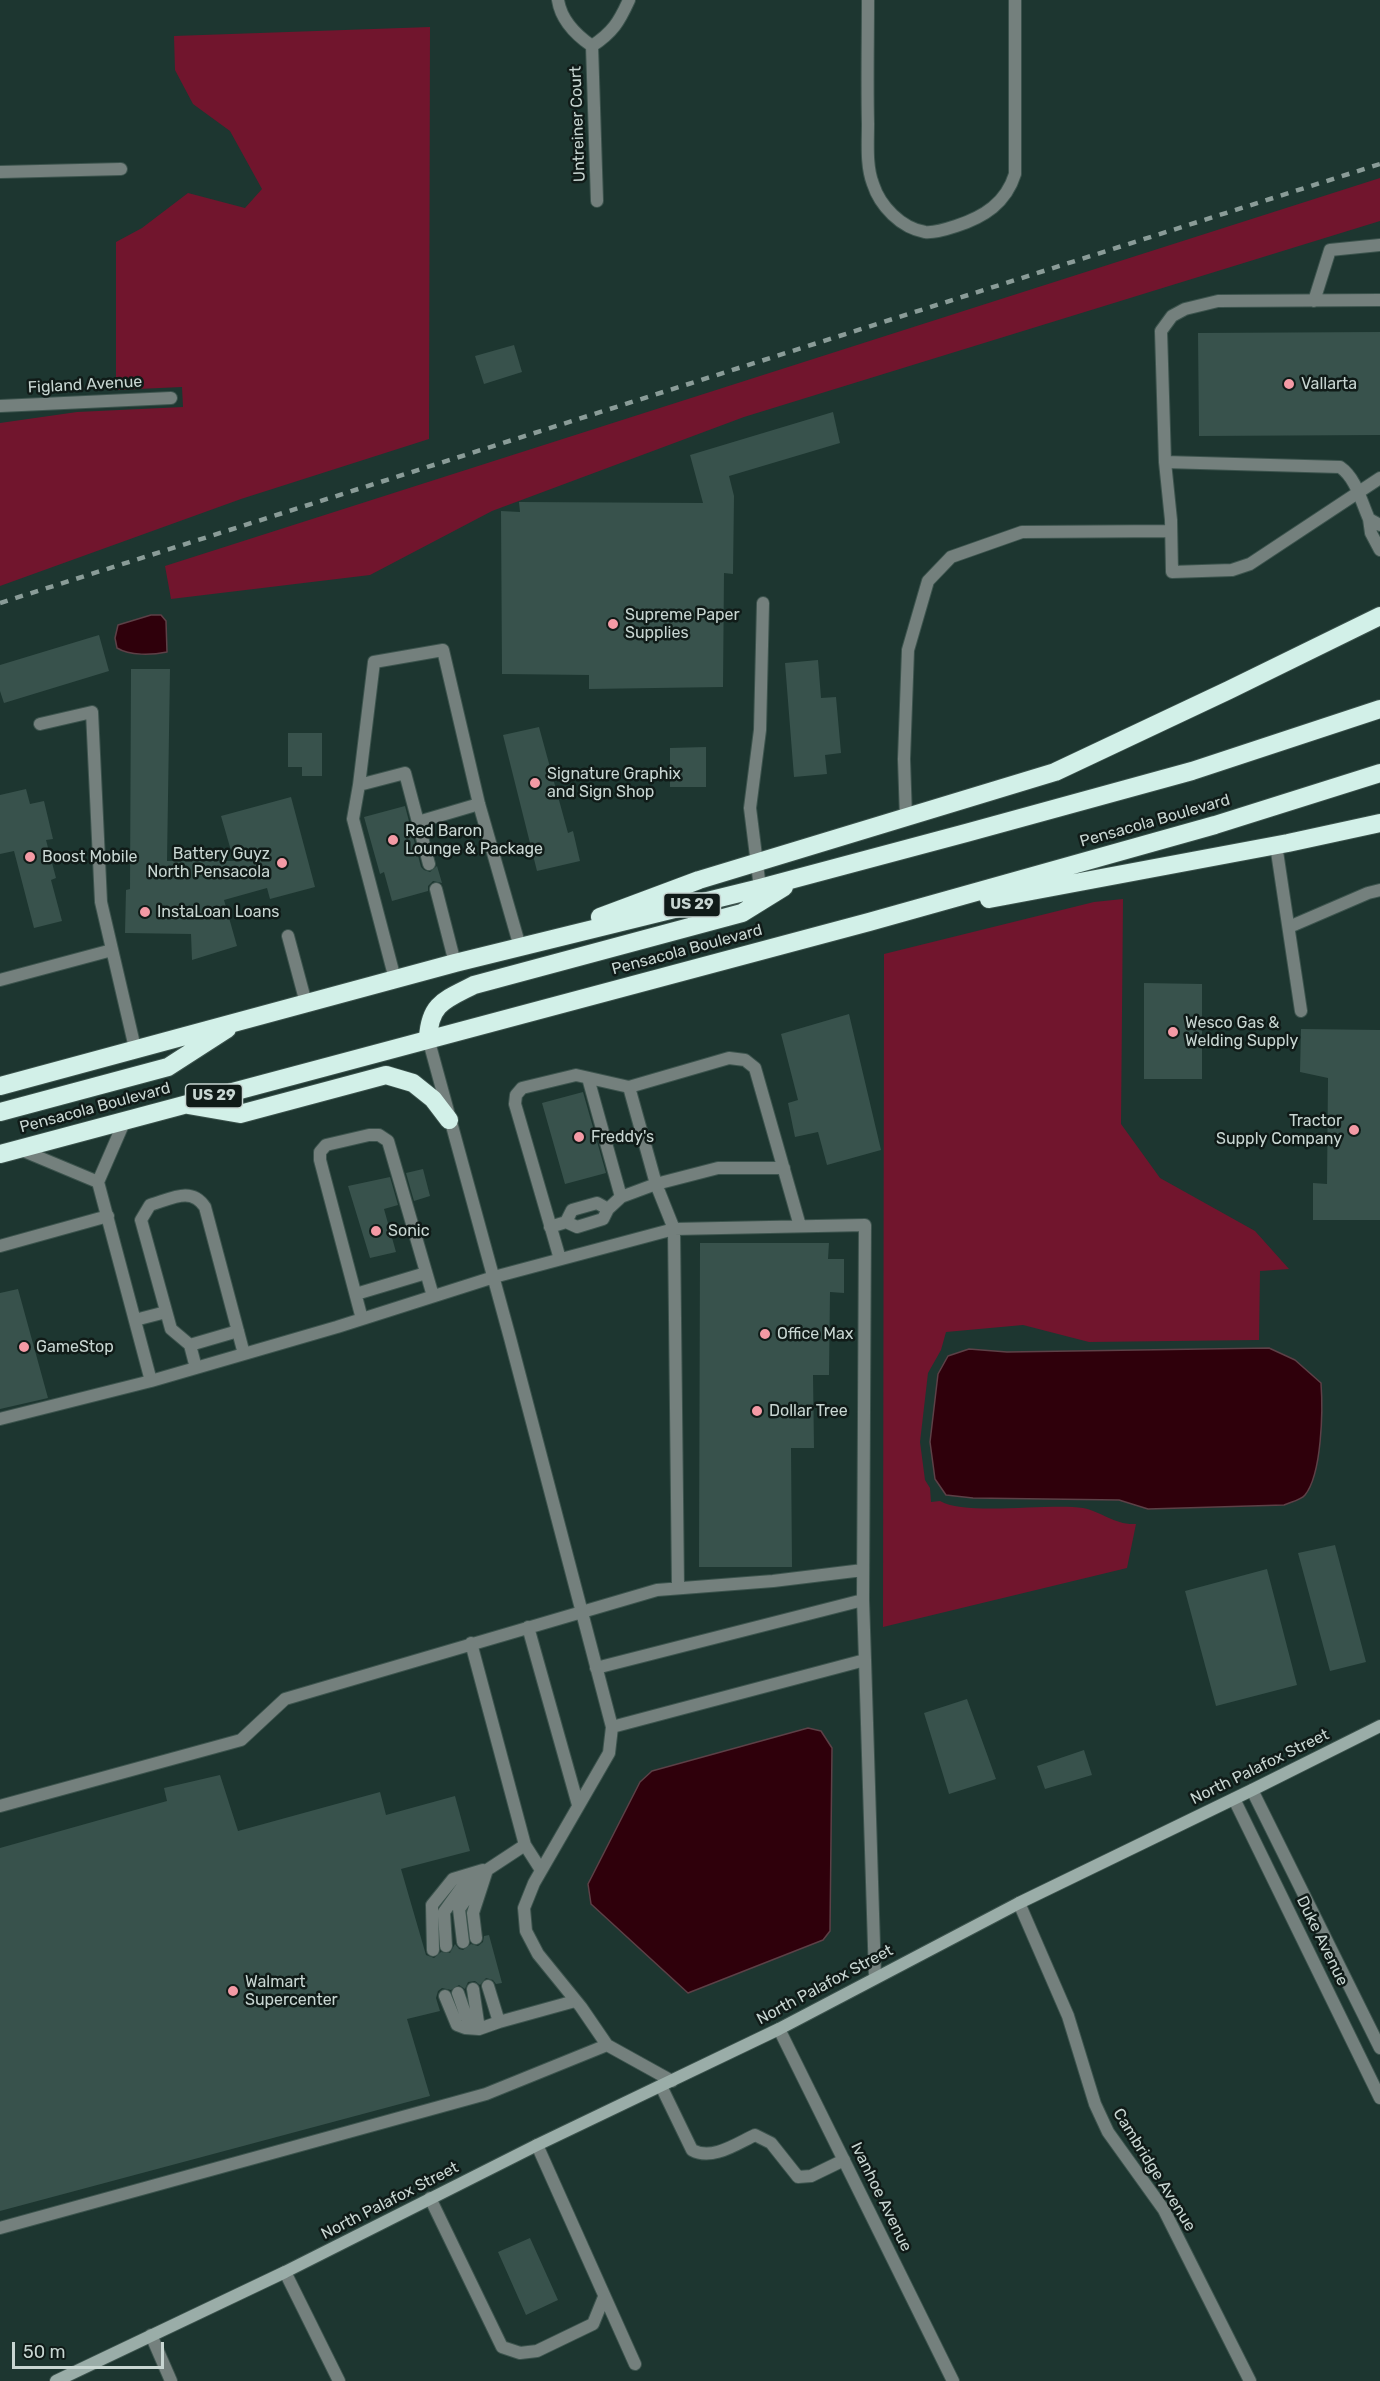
<!DOCTYPE html>
<style>
body{margin:0}
#map{position:relative;width:1380px;height:2381px;overflow:hidden;background:#1d3630;font-family:Rubik,sans-serif}
canvas{display:block}
.scale{position:absolute;left:12px;top:2342px;width:152px;height:27px;box-sizing:border-box;border:3px solid #c8d6d2;border-top:0;padding-left:8px;font-size:18px;line-height:21px;white-space:nowrap;color:#c8d6d2;-webkit-text-stroke:4px #101b18;paint-order:stroke}
</style>
<div id="map">
<canvas width="1380" height="2381"></canvas>
<div class="scale">50 m</div>
</div>
<script>
const ctx = document.querySelector('canvas').getContext('2d');
ctx.lineJoin = 'round';
function fill(path, color) { ctx.fillStyle = color; ctx.fill(path, 'evenodd'); }
function strokePath(path, color, width, dash) { ctx.strokeStyle = color; ctx.lineWidth = width; ctx.lineCap = dash ? 'butt' : 'round'; ctx.setLineDash(dash || []); ctx.stroke(path); }
function drawText(font, color, halo, rows, align = 'center') {
  ctx.font = font + ' Rubik,sans-serif'; ctx.lineWidth = 5; ctx.setLineDash([]); ctx.textBaseline = 'middle'; ctx.strokeStyle = halo; ctx.fillStyle = color; for (const [text, x, y, turn = 0] of rows) {
    ctx.save(); ctx.translate(x, y); ctx.rotate((+turn || 0) * Math.PI / 180); ctx.textAlign = isNaN(turn) ? turn : align; if (halo) ctx.strokeText(text, 0, 0); ctx.fillText(text, 0, 0); ctx.restore();
  }
}
const green = new Path2D(`
 M 430,27 L 429,439 L 241,499 L 0,586 L 0,423 L 77,412 L 183,407 L 182,387 L 116,390 L 116,242 L 142,228 L 188,193 L 245,208 L 262,189 L 230,131 L 193,104 L 175,70 L 174,36 Z
 M 1380,178 L 1380,221 L 744,417 L 492,511 L 370,575 L 171,599 L 165,566 Z
 M 1123,899 L 1121,1124 L 1160,1178 L 1255,1231 L 1289,1269 L 1260,1271 L 1259,1340 L 1089,1342 L 1023,1325 L 946,1332 L 941,1350 L 928,1373 L 920,1442 L 925,1480 L 930,1488 L 931,1502 L 940,1501 C 965,1516 1050,1503 1083,1508 C 1103,1512 1114,1525 1136,1524 L 1127,1568 L 883,1627 L 884,954 L 1094,902 Z`);
const water = new Path2D(`
 M 151,615 L 161,615 L 166,621 L 167,652 C 152,655 130,656 117,648 L 115,638 L 118,625 Z
 M 1269,1348 L 1295,1360 L 1321,1383 C 1323,1410 1322,1474 1305,1495 C 1301,1500 1291,1502 1284,1505 L 1148,1509 L 1119,1500 L 973,1498 L 946,1495 L 935,1479 L 930,1442 L 938,1374 L 948,1356 L 969,1349 L 1007,1352 Z
 M 808,1728 L 821,1731 L 832,1748 L 830,1931 L 823,1940 L 688,1993 L 591,1904 L 588,1884 L 640,1782 L 652,1771 Z`);
const building = new Path2D(`
 M 1380,332 L 1380,435 L 1199,436 L 1198,333 Z
 M 514,345 L 522,372 L 484,384 L 475,356 Z
 M 833,412 L 840,443 L 729,476 L 734,496 L 733,574 L 724,573 L 723,687 L 589,689 L 589,675 L 502,674 L 501,511 L 520,512 L 519,502 L 703,503 L 690,455 Z
 M 99,635 L 109,671 L 4,703 L 0,691 L 0,665 Z
 M 818,660 L 821,698 L 836,697 L 841,753 L 825,755 L 827,774 L 794,777 L 785,663 Z
 M 131,669 L 170,669 L 167,861 L 234,861 L 221,816 L 291,797 L 315,887 L 270,899 L 267,888 L 224,900 L 237,946 L 192,960 L 191,934 L 125,933 L 126,890 L 130,889 Z
 M 539,727 L 568,833 L 573,831 L 580,861 L 537,871 L 503,735 Z
 M 288,733 L 322,733 L 322,776 L 302,776 L 302,767 L 288,767 Z
 M 706,747 L 706,787 L 670,787 L 670,748 Z
 M 26,789 L 30,804 L 44,801 L 53,839 L 46,840 L 56,878 L 51,880 L 62,921 L 34,928 L 14,851 L 0,854 L 0,795 Z
 M 405,806 L 421,867 L 424,870 L 430,872 L 437,866 L 442,883 L 433,881 L 428,886 L 428,891 L 392,901 L 384,872 L 380,874 L 364,817 Z
 M 1144,983 L 1202,984 L 1202,1079 L 1144,1079 Z
 M 849,1014 L 881,1150 L 827,1165 L 818,1132 L 795,1137 L 788,1103 L 798,1100 L 781,1034 Z
 M 1301,1029 L 1380,1030 L 1380,1220 L 1313,1220 L 1313,1183 L 1327,1184 L 1328,1078 L 1300,1072 Z
 M 583,1092 L 606,1173 L 565,1184 L 542,1103 Z
 M 423,1169 L 430,1196 L 414,1201 L 406,1173 Z
 M 390,1177 L 398,1205 L 384,1209 L 396,1252 L 370,1258 L 348,1186 Z
 M 700,1243 L 829,1243 L 828,1259 L 844,1259 L 844,1293 L 830,1292 L 829,1375 L 813,1375 L 814,1448 L 791,1448 L 792,1567 L 699,1567 Z
 M 18,1289 L 48,1398 L 0,1409 L 0,1293 Z
 M 1335,1545 L 1366,1662 L 1330,1671 L 1298,1553 Z
 M 1267,1569 L 1297,1685 L 1216,1706 L 1185,1591 Z
 M 967,1699 L 996,1779 L 949,1794 L 924,1713 Z
 M 1084,1750 L 1092,1775 L 1045,1789 L 1037,1766 Z
 M 220,1775 L 238,1831 L 380,1792 L 386,1815 L 455,1796 L 470,1851 L 401,1869 L 426,1955 L 434,1958 L 441,1952 L 450,1953 L 455,1944 L 459,1949 L 463,1950 L 471,1944 L 478,1946 L 483,1942 L 484,1936 L 489,1935 L 502,1983 L 496,1984 L 493,1980 L 486,1978 L 480,1985 L 475,1981 L 468,1982 L 465,1989 L 459,1985 L 451,1990 L 442,1988 L 438,1991 L 436,1998 L 440,2011 L 407,2019 L 430,2096 L 0,2211 L 0,1848 L 167,1801 L 164,1788 Z
 M 530,2238 L 558,2300 L 526,2315 L 498,2252 Z`);
const lane = new Path2D(`
 M 868,0 C 868,41 867,83 868,124 C 868,143 866,166 873,184 C 880,206 901,228 925,232 C 934,233 947,229 956,226 C 984,217 1006,203 1015,174 L 1015,0
 M 1314,301 L 1330,250 L 1380,245
 M 1165,462 L 1161,331 L 1172,316 L 1185,309 L 1218,301 L 1380,300
 M 1369,519 C 1361,501 1356,478 1340,467 L 1165,462 L 1171,520 L 1172,572 L 1232,570 L 1250,564 L 1380,478
 M 1380,525 L 1369,519 L 1371,533 L 1380,550
 M 40,724 L 92,712 L 101,902 L 135,1048
 M 359,785 L 374,662 L 443,650 L 479,804 L 520,947
 M 906,818 L 904,759 L 908,650 L 928,581 L 951,557 L 1022,532 L 1171,531
 M 418,822 L 429,864
 M 1276,845 L 1301,1011
 M 760,888 L 750,808 L 760,730 L 763,603
 M 436,889 L 455,963
 M 1289,927 L 1368,893 L 1380,890
 M 288,936 L 306,1003
 M 395,979 L 353,819 L 359,785 L 405,773 L 418,822 L 479,804
 M 0,980 L 112,950
 M 588,1078 L 621,1197
 M 629,1087 L 656,1184 L 674,1229 L 678,1588
 M 125,1120 L 98,1182 L 151,1381
 M 19,1149 L 98,1182
 M 566,1222 L 572,1210 L 597,1203 L 608,1209
 M 550,1227 L 566,1222 L 577,1227 L 603,1219 L 608,1209 L 621,1197 L 656,1184 L 718,1168 L 784,1168
 M 0,1246 L 108,1216
 M 560,1259 L 515,1104 L 516,1095 L 522,1088 L 576,1075 L 629,1087 L 729,1058 L 745,1060 L 755,1068 L 800,1226
 M 356,1294 L 426,1273
 M 362,1319 L 320,1160 L 320,1152 L 326,1145 L 369,1135 L 379,1135 L 388,1141 L 433,1296
 M 135,1320 L 166,1312
 M 190,1345 L 238,1331
 M 196,1368 L 190,1345 L 171,1329 L 141,1220 L 150,1205 C 171,1199 191,1186 205,1207 L 244,1354
 M 0,1419 L 151,1381 L 337,1327 L 494,1277 L 674,1229 L 865,1225 L 863,1600 L 865,1660 L 612,1727 L 510,1338 C 483,1238 455,1138 428,1038
 M 528,1627 L 578,1805
 M 471,1643 L 525,1845 L 541,1870
 M 865,1660 L 875,1977
 M 596,1668 L 863,1600
 M 612,1727 L 609,1753 L 534,1883 L 524,1908 L 526,1931 L 538,1954 L 581,2007 L 607,2045 L 672,2081
 M 0,1806 L 241,1740 L 285,1699 L 657,1590 L 773,1581 L 863,1570
 M 476,1938 L 473,1913 L 487,1870 L 525,1845
 M 446,1946 L 444,1912 L 462,1887 L 487,1870 L 459,1909 L 463,1942
 M 433,1950 L 432,1905 L 453,1879 L 483,1870
 M 473,1989 L 479,2029 L 499,2022 L 488,1986
 M 445,1996 L 457,2025 L 465,2028 L 479,2029 L 466,2016 L 458,1993
 M 499,2022 L 575,2001
 M 661,2086 L 692,2150 C 712,2161 736,2144 755,2135 L 771,2143 L 798,2177 L 811,2176 L 844,2160
 M 537,2145 L 635,2364
 M 430,2198 L 502,2347 L 520,2353 L 537,2351 L 593,2324 L 604,2297
 M 0,2228 L 486,2094 L 607,2045`);
const street = new Path2D(`
 M 558,0 C 561,20 576,35 592,46
 M 592,46 L 597,201
 M 592,46 C 613,32 619,22 629,0
 M 0,172 L 121,169
 M 0,406 L 171,398
 M 1252,1790 L 1380,2048
 M 1234,1799 L 1380,2098
 M 1019,1903 L 1068,2016 L 1095,2104 L 1108,2132 L 1164,2210 L 1250,2381
 M 779,2029 L 953,2381
 M 285,2272 L 339,2381
 M 151,2335 L 171,2381`);
const secondary = new Path2D(`
 M 56,2381 L 285,2272 L 537,2145 L 779,2029 L 1019,1903 L 1252,1790 L 1380,1726`);
const highway = new Path2D(`
 M 989,899 L 1288,843 L 1380,823
 M 600,917 L 699,880 L 1055,772 L 1229,690 L 1380,616
 M 428,1038 C 430,1003 445,1000 474,985 L 742,913 L 784,887
 M 0,1086 L 455,963 L 760,888 L 966,833 L 1192,771 L 1380,709
 M 188,1105 L 240,1114 L 386,1075 L 413,1083 L 433,1099 L 449,1120
 M 0,1112 L 168,1067 L 227,1029
 M 0,1154 L 869,922 L 1215,825 L 1380,773`);
const rail = new Path2D(`
 M 0,603 L 1380,164`);
const markers = [
 [1289,384,6,"#f49aa5"],
 [613,624,6,"#f49aa5"],
 [535,783,6,"#f49aa5"],
 [393,840,6,"#f49aa5"],
 [30,857,6,"#f49aa5"],
 [282,863,6,"#f49aa5"],
 [145,912,6,"#f49aa5"],
 [1173,1032,6,"#f49aa5"],
 [1354,1130,6,"#f49aa5"],
 [579,1137,6,"#f49aa5"],
 [376,1231,6,"#f49aa5"],
 [765,1334,6,"#f49aa5"],
 [24,1347,6,"#f49aa5"],
 [757,1411,6,"#f49aa5"],
 [233,1991,6,"#f49aa5"]
];
const shields = [
 [692,905,57],
 [214,1096,57]
];
const shieldNames = [
 ["US 29",692,905],
 ["US 29",214,1096]
];
const streetNames = [
 ["Untreiner Court",578,124,-92],
 ["Figland Avenue",85,385,-3],
 ["Pensacola Boulevard",1155,821,-16],
 ["Pensacola Boulevard",687,950,-15],
 ["Pensacola Boulevard",95,1108,-15],
 ["North Palafox Street",1260,1767,-26],
 ["Duke Avenue",1322,1941,64],
 ["North Palafox Street",825,1985,-28],
 ["Cambridge Avenue",1154,2170,58],
 ["Ivanhoe Avenue",881,2197,64],
 ["North Palafox Street",390,2201,-27]
];
const poiNames = [
 ["Vallarta",1301,384],
 ["Supreme Paper",625,615],
 ["Supplies",625,633],
 ["Signature Graphix",547,774],
 ["and Sign Shop",547,792],
 ["Red Baron",405,831],
 ["Lounge & Package",405,849],
 ["Battery Guyz",270,854,"right"],
 ["North Pensacola",270,872,"right"],
 ["Boost Mobile",42,857],
 ["InstaLoan Loans",157,912],
 ["Wesco Gas &",1185,1023],
 ["Welding Supply",1185,1041],
 ["Tractor",1342,1121,"right"],
 ["Supply Company",1342,1139,"right"],
 ["Freddy's",591,1137],
 ["Sonic",388,1231],
 ["Office Max",777,1334],
 ["GameStop",36,1347],
 ["Dollar Tree",769,1411],
 ["Walmart",245,1982],
 ["Supercenter",245,2000]
];
fill(green, '#71152d');
fill(water, '#2f000b');
strokePath(water, '#5d4047', 1.5);
fill(building, '#38524c');
strokePath(lane, '#3c534d', 14);
strokePath(street, '#3c534d', 14);
strokePath(secondary, '#3c534d', 14);
strokePath(highway, '#3c534d', 20);
strokePath(lane, '#74807d', 12);
strokePath(street, '#74807d', 12);
strokePath(secondary, '#9aada8', 12);
strokePath(highway, '#d2f0e8', 18);
strokePath(rail, '#8a9c98', 4.5, [8, 8]);
for (const [x, y, r, color] of markers) { const dot = new Path2D(); dot.arc(x, y, r, 0, 2 * Math.PI); ctx.fillStyle = color; ctx.fill(dot); strokePath(dot, '#101b18', 2); }
for (const [x, y, w] of shields) { const box = new Path2D(); box.roundRect(x - w / 2, y - 12, w, 24, 4.5); ctx.fillStyle = '#101b18'; ctx.fill(box); strokePath(box, '#c8d6d2', 1.5); }
drawText('bold 15px', '#c8d6d2', null, shieldNames);
drawText('16px', '#c8d6d2', '#101b18', streetNames);
drawText('16px', '#c8d6d2', '#101b18', poiNames, 'left');
</script>
